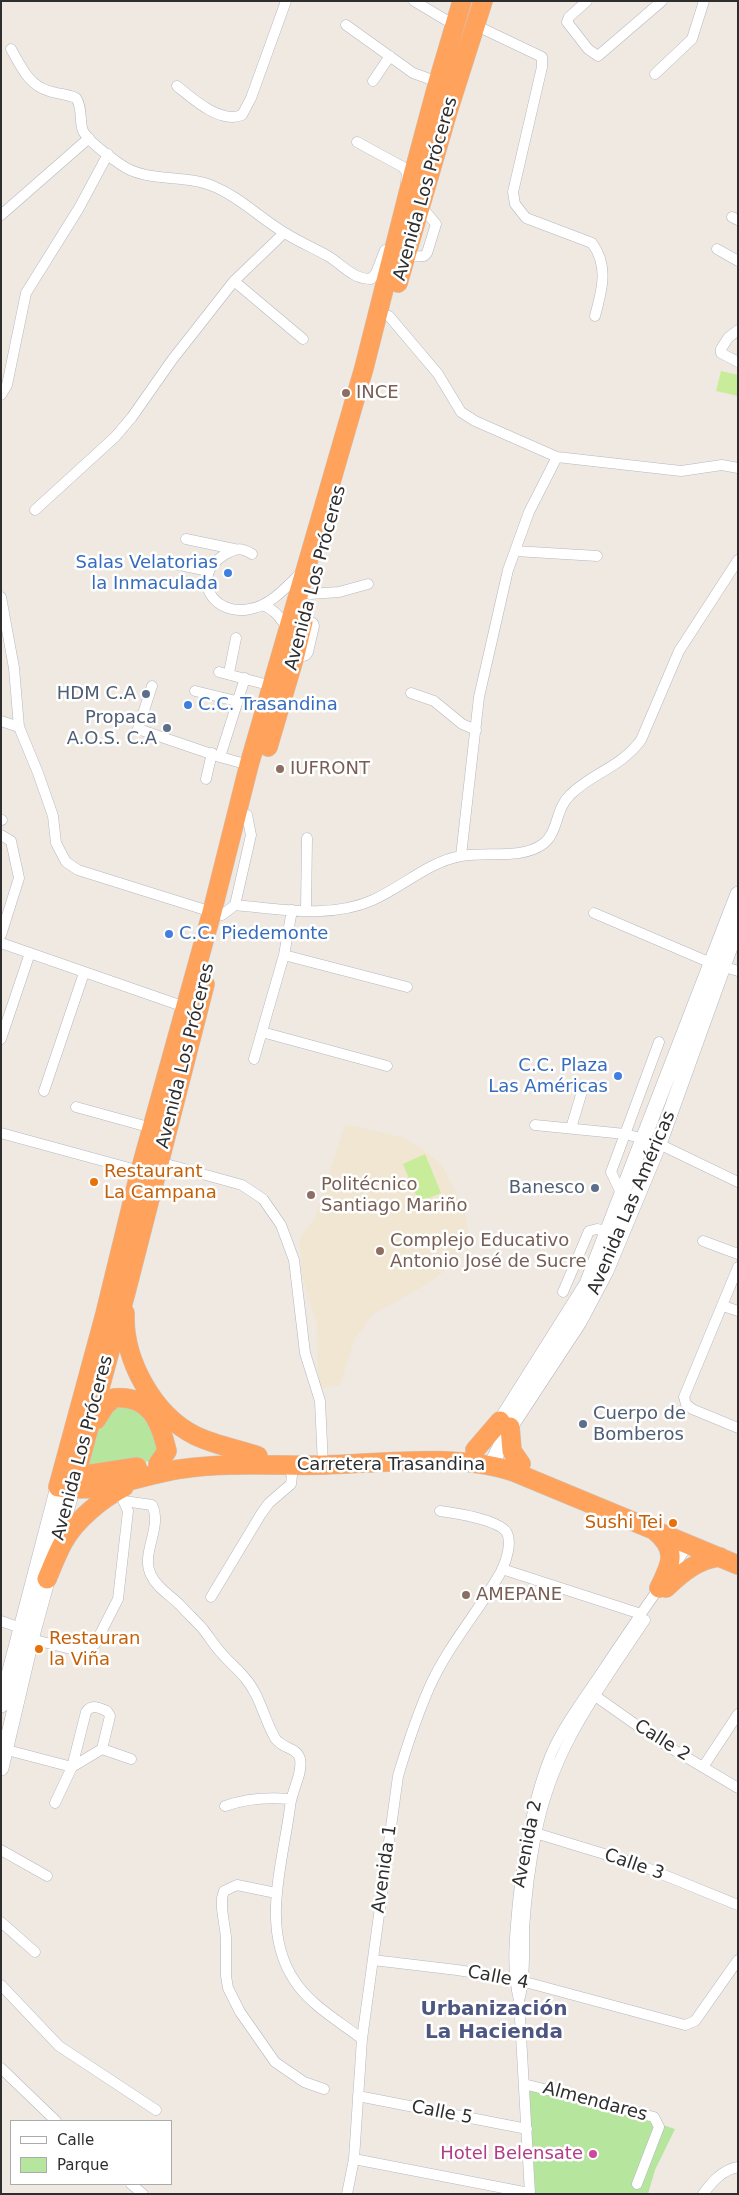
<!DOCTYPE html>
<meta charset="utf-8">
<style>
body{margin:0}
#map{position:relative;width:739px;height:2195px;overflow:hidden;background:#efe9e1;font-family:"DejaVu Sans",sans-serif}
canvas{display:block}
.frame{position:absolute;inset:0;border:2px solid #2e2e2e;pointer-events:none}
.legend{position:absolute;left:10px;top:2120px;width:162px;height:65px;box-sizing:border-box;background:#fff;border:1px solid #ababab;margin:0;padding:6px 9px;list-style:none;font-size:15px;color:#2e2e2e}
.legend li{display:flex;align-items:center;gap:10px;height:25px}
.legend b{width:25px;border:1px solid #ababab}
</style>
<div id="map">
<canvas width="739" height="2195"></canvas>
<div class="frame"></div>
<ul class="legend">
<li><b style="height:6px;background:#fff"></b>Calle</li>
<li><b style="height:14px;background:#b6e59e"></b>Parque</li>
</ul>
</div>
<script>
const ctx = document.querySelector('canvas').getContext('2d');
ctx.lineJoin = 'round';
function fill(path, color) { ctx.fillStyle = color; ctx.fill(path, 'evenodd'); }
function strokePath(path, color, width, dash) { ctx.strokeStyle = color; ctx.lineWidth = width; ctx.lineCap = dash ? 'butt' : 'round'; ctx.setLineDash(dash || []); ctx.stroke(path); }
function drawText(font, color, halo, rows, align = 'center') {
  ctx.font = font + ' "DejaVu Sans",sans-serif'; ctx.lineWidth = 5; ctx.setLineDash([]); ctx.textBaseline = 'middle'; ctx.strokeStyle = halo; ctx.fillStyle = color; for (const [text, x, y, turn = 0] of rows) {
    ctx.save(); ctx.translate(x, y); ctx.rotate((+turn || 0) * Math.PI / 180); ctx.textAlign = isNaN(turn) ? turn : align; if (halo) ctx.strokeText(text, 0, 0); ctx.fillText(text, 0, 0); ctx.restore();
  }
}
const education = new Path2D(`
 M 345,1124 L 405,1138 L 428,1153 L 443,1167 L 465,1212 L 469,1236 L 452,1265 L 427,1284 L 373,1314 L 355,1338 L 340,1385 L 318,1389 L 317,1324 L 302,1276 L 300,1237 L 315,1218 Z`);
const green = new Path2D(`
 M 128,1403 L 142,1408 L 162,1448 L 155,1460 L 111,1468 L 87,1469 C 94,1440 96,1413 128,1403 Z
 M 534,2090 L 642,2118 L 675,2129 L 655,2170 L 648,2194 L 525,2194 L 524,2138 L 520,2096 Z`);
const pitch = new Path2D(`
 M 721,371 L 738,375 L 738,396 L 716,391 Z
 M 425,1154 L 441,1193 L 419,1202 L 403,1164 Z`);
const street = new Path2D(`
 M 414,1 L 456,26
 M 587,1 L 569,17 L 567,22 L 588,49 L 598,56 L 662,1
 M 346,25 L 413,73 L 438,82
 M 475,25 L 542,57 L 542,67 L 513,192 L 515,204 L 526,218 L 592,243 C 609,266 602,290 595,316
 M 11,49 C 21,66 28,85 49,91 C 58,94 67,94 76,98 C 83,108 79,121 83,131 C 88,141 110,157 120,164 C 147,184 185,173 215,187 C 241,198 261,219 285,233 C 299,242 314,248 328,256 C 343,265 352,279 371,279 L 376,273 L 385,250
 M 655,74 L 692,39 L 704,1
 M 373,81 L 390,56
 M 177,86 C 193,99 220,124 242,115 L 251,98 L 286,1
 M 357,142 L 403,167 L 407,173 L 406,182
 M 1,215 L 89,138
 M 732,217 L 738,220
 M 717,249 L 738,261
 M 406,257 L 424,256 L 427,253 L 436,224 L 420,205
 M 234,281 L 303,339
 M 389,316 L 438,374 L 461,412 L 475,421 L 557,457 L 681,471 L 722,465 L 738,468
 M 738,330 L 728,338 L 721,349 L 721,353 L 738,362
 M 1,395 L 7,385 L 26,293 L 79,208 L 108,154
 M 35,510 L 115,437 L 132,417 L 172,360 L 234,281 L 284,233
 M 186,539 L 234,549
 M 515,551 L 597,556
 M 252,554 C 241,547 236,548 224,555 C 189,577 213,617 250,609 C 272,605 288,585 303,571
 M 175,564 L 209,571
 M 310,594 L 339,592 L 368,584
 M 1,597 L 14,668 L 19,727
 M 262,605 C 275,609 280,618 288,629
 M 294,659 L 306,655 L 308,652 L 314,626 L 313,623 L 304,618
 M 219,672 L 272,686
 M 229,673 L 236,638
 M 152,686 L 138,729 L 220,757 L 249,765
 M 195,691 L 236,701
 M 411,693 L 434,701 L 462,724 L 476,730
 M 1,721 L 19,727 L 38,773 L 53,816 L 56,843 L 66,862 L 78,870 L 212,912
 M 220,757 L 245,678
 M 206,779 L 212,753
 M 1,820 L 2,820
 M 1,835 L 11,841 L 19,878 L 1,935
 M 461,856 L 479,697 L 508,570 L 529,512 L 557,457
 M 235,905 C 280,909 331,919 373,900 C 404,886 428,862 461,856 C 488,851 521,860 543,844 C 559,832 555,809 570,795 C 593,772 619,769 641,740 L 679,651 L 738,560
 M 306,910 L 307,838
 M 594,913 L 711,963 L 738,971
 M 222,915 L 235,905 L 251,835 L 247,815
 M 1,943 L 185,1007
 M 284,955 L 407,987
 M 262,1032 L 387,1066
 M 1,1039 L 30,953
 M 254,1059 L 284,955 L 292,910
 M 44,1091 L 84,973
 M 76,1107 L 152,1128
 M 535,1125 L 625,1134 L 644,1139
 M 571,1128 L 581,1095
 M 1,1133 L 140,1171
 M 659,1144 L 738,1182
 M 159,1162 L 242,1185 L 263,1199 L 281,1225 L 294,1260 L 305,1353 L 320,1401 L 323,1465
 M 622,1195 L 611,1172 L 659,1042
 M 703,1241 L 738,1254
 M 738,1267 L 684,1397 L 686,1404 L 692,1409 L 738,1428
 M 563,1292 L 589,1231 L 597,1229 L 606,1231
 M 723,1306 L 738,1311
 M 124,1501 L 152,1505 C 163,1528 140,1553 151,1575 C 157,1588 170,1595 180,1605 C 187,1613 196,1621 203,1629 C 210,1638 216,1648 224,1656 C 231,1664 239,1670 245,1678 C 260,1695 264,1719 275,1738 C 282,1749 297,1747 300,1759 C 303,1774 291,1792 290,1807 C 283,1863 260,1928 294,1980 C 310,2005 339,2021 362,2039
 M 502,1569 L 641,1614
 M 672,1569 L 690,1542
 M 211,1597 L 261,1514 L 269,1503 L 291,1484 L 292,1475 L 285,1465
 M 1,1621 L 26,1630
 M 31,1639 L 71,1649 L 83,1649 L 95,1644 L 118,1599 L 128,1511 L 122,1498
 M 591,1693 L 659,1741 L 738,1788
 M 7,1750 L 72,1767 L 86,1712 C 92,1703 99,1708 107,1711 L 110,1716 L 102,1749 L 131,1759
 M 703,1767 L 738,1714
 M 55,1803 L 72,1767 L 102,1749
 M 225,1806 C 247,1798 268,1797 290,1799
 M 532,1832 L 637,1864 L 738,1905
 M 1,1850 L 47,1876
 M 276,1893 L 237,1885 L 224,1891 L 222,1898 L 222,1909 L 226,1937 L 226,1976 L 228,1988 L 240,2012 L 275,2062 L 304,2082 L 324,2089
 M 1,1922 L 35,1952
 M 373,1960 L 457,1970 L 514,1979 L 685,2025 L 695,2021 L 738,1960
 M 1,1985 L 59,2046 L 156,2110
 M 520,1997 C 525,1974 524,1952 524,1929 C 526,1898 530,1865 536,1835 C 552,1749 598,1691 645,1620
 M 1,2068 L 56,2121
 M 524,2084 L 654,2117 L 659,2127 L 637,2184
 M 358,2096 L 527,2129
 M 354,2159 L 529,2193
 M 131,2184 L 143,2194
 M 347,2194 L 354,2159 L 362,2039 L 398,1776 C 407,1746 417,1715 430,1686 C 449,1644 480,1610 502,1570 C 506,1561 512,1543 507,1533 C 500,1520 455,1513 440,1511
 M 530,2194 L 519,2000 C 511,1968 515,1935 518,1902 C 523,1852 532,1801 551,1754 C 563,1727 582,1701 599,1676 C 619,1646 640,1615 661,1585
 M 703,2194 C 712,2182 722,2170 738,2167`);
const secondary = new Path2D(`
 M 495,1430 L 587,1284 L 738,894
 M 491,1465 L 510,1427 L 579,1322 L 606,1271 L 659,1144 L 738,925
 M 1,1705 L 58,1487
 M 1,1768 L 33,1632 L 72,1490`);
const highway = new Path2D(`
 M 462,1 L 438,82 L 409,190 L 364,368 L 249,765 L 212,912 L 140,1171 L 105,1314 L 58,1487 C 100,1495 139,1475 181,1469 C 229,1462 277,1466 325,1465 C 383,1463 459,1453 514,1472 L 738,1565
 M 398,283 L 448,111 L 483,1
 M 268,747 L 294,659 L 303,622
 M 125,1313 C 123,1359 153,1415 196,1436 C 215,1445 237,1449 258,1456
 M 96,1420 L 105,1406 L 114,1398 C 150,1395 160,1421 167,1451 L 158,1464
 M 510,1427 L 512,1451 L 521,1464
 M 475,1450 L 500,1421
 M 65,1478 L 137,1467
 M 72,1490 L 126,1292 L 205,984
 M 655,1531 C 678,1550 671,1564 659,1588
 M 47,1579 C 52,1567 57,1554 63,1543 C 75,1520 102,1499 124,1487
 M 666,1588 C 682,1573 698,1559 720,1557`);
const markers = [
 [346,393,5,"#8d6e63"],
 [228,573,5,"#3f7fe0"],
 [146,694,5,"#5c6f8a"],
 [188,705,5,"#3f7fe0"],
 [167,728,5,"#5c6f8a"],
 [280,769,5,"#8d6e63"],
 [169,934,5,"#3f7fe0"],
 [618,1076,5,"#3f7fe0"],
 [94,1182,5,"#e8710a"],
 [595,1188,5,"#5c6f8a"],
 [311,1195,5,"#8d6e63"],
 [380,1251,5,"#8d6e63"],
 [583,1424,5,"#5c6f8a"],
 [673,1523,5,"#e8710a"],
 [466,1595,5,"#8d6e63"],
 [39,1649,5,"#e8710a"],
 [593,2154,5,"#d1479c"]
];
const streetNames = [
 ["Avenida Los Próceres",426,189,-74],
 ["Avenida Los Próceres",316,578,-75],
 ["Avenida Los Próceres",186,1056,-76],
 ["Avenida Las Américas",632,1203,-67],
 ["Avenida Los Próceres",83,1448,-75],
 ["Carretera Trasandina",391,1465],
 ["Calle 2",662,1741,32],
 ["Avenida 2",528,1844,-79],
 ["Calle 3",634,1865,19],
 ["Avenida 1",385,1869,-82],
 ["Calle 4",498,1978,11],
 ["Almendares",595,2102,15],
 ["Calle 5",442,2113,11]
];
const educationNames = [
 ["INCE",356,393],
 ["IUFRONT",290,769],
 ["Politécnico",321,1185],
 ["Santiago Mariño",321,1206],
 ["Complejo Educativo",390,1241],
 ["Antonio José de Sucre",390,1262],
 ["AMEPANE",476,1595]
];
const shopNames = [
 ["Salas Velatorias",218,563],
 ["la Inmaculada",218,584],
 ["C.C. Trasandina",198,705,"left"],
 ["C.C. Piedemonte",179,934,"left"],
 ["C.C. Plaza",608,1066],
 ["Las Américas",608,1087]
];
const serviceNames = [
 ["HDM C.A",136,694],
 ["Propaca",157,718],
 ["A.O.S. C.A",157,739],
 ["Banesco",585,1188],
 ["Cuerpo de",593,1414,"left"],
 ["Bomberos",593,1435,"left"]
];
const foodNames = [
 ["Restaurant",104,1172],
 ["La Campana",104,1193],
 ["Sushi Tei",663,1523,"right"],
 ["Restauran",49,1639],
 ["la Viña",49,1660]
];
const hotelNames = [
 ["Hotel Belensate",583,2154]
];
const quarterNames = [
 ["Urbanización",494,2010],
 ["La Hacienda",494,2033]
];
fill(education, '#f0e6d1');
fill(green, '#b6e59e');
fill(pitch, '#c9ec9a');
strokePath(street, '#b4b7c1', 11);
strokePath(secondary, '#b4b7c1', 16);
strokePath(highway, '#c9c9c9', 20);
strokePath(street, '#fff', 10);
strokePath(secondary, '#fff', 15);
strokePath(highway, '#ffa35c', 19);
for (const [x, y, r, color] of markers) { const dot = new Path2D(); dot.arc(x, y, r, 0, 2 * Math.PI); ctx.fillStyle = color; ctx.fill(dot); strokePath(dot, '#fff', 2); }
drawText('18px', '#2e2e2e', '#fff', streetNames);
drawText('18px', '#785e54', '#fff', educationNames, 'left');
drawText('18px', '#366cbe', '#fff', shopNames, 'right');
drawText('18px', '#4e5e75', '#fff', serviceNames, 'right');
drawText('18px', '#c56008', '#fff', foodNames, 'left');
drawText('18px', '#b23c85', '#fff', hotelNames, 'right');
drawText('bold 20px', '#4d5680', '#fff', quarterNames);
</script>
